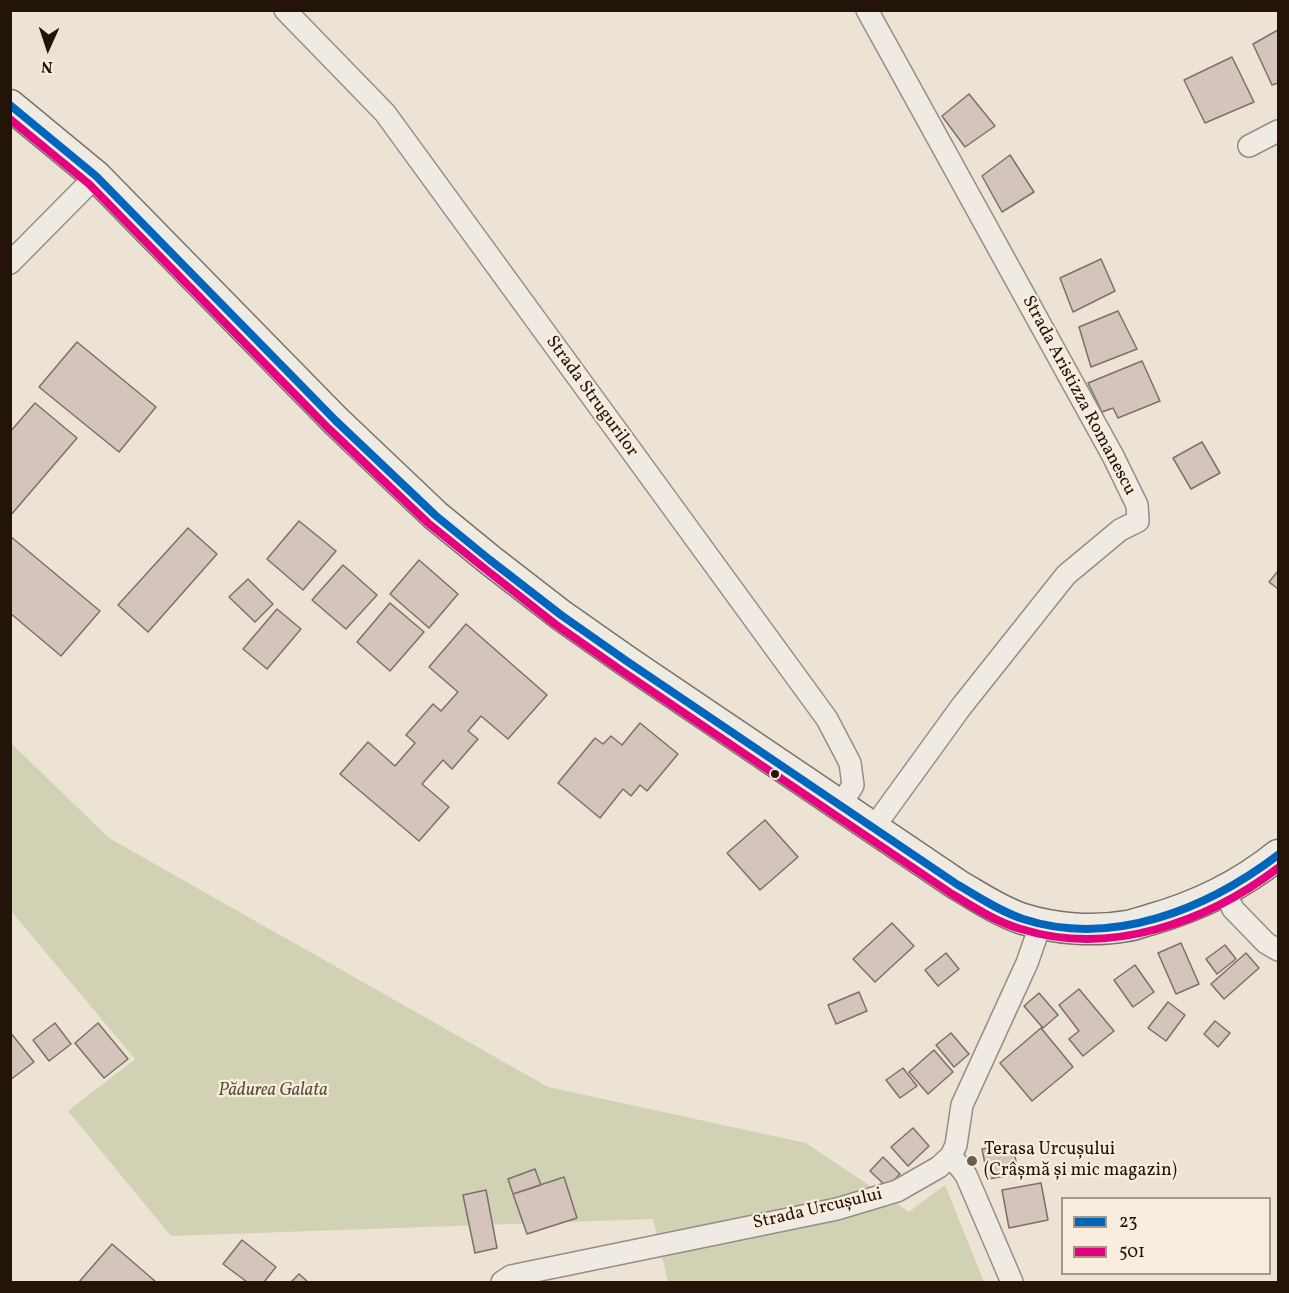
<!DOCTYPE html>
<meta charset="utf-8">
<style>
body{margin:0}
#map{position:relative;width:1289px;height:1293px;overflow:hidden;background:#ece3d5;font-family:Vollkorn,serif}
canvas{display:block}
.frame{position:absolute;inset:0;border:12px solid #231308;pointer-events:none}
.legend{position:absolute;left:1061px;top:1197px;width:210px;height:78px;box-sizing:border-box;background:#f9eddd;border:2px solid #a39688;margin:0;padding:8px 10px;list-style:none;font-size:18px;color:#231308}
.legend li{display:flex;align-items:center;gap:12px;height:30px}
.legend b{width:30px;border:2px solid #a39688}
.north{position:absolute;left:18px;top:18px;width:60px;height:60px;-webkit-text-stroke:4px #f9eddd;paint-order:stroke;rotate:183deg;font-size:16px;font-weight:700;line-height:24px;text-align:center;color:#231308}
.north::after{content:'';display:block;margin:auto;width:21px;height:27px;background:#231308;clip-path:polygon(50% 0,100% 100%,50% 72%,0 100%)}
</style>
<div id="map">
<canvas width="1289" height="1293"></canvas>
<div class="frame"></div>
<ul class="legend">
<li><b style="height:8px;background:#0065bd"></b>23</li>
<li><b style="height:8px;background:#e5007d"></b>501</li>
</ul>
<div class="north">N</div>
</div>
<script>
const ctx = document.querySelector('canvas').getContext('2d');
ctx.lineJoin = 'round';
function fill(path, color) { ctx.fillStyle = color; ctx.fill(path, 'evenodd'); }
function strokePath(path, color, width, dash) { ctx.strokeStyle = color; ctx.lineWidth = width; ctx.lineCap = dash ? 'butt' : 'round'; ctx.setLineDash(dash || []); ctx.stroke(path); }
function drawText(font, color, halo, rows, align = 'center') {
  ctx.font = font + ' Vollkorn,serif'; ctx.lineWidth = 4.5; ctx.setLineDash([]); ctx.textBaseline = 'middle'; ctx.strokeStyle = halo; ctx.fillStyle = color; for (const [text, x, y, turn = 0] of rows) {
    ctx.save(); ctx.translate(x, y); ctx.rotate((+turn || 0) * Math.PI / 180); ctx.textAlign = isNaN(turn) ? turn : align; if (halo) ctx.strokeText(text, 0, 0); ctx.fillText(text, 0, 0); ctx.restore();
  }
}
const green = new Path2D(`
 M 10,742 L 109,838 L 548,1087 L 806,1143 L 909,1212 L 945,1185 L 984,1282 L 668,1282 L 653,1219 L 171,1236 L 68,1111 L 135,1059 L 11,911 Z`);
const building = new Path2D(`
 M 1278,30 L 1278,83 L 1272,85 L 1253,44 Z
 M 1232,57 L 1254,102 L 1205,123 L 1184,80 Z
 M 969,94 L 995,126 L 965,147 L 942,116 Z
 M 1010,155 L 1034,192 L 1002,212 L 982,176 Z
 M 1101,259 L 1115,291 L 1073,312 L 1060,278 Z
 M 1118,311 L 1137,349 L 1091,367 L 1079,327 Z
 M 77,342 L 156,407 L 119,452 L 39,387 Z
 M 1142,361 L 1160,401 L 1118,418 L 1113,408 L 1102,412 L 1088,383 Z
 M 35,403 L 77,438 L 10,516 L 10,432 Z
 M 1202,442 L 1220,473 L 1191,489 L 1173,458 Z
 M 299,521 L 336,551 L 303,590 L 267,559 Z
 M 188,528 L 217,554 L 148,632 L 118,605 Z
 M 10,536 L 100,611 L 61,656 L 10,613 Z
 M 419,560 L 458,594 L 429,628 L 390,594 Z
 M 343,565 L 377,595 L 346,629 L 312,600 Z
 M 1278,571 L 1278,589 L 1269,582 Z
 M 248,579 L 273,604 L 255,622 L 229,597 Z
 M 390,603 L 424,632 L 390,671 L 357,642 Z
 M 277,609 L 301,629 L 267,669 L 243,649 Z
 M 466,624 L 547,695 L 508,739 L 481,716 L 468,731 L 478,739 L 452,769 L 443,760 L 422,784 L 449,807 L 419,841 L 340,774 L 368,742 L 395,766 L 415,743 L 406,735 L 433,704 L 441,711 L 458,692 L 429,667 Z
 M 640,723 L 678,754 L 647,791 L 640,785 L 631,796 L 623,789 L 600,818 L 558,783 L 595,738 L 603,744 L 611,736 L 622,745 Z
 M 765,820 L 798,857 L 760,890 L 727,853 Z
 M 892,923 L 914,946 L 875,982 L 853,959 Z
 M 1181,943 L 1199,984 L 1176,994 L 1158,953 Z
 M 1225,945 L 1236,959 L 1217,974 L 1206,959 Z
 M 946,953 L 959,969 L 938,986 L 925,970 Z
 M 1246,953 L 1259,968 L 1224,999 L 1211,984 Z
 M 1135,965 L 1154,992 L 1133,1007 L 1114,980 Z
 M 1079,989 L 1114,1031 L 1083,1056 L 1069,1039 L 1079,1031 L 1059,1005 Z
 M 859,992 L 867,1011 L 836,1024 L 828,1005 Z
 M 1039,993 L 1058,1015 L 1043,1028 L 1024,1006 Z
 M 1168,1002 L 1185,1015 L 1166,1041 L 1148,1028 Z
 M 1215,1021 L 1230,1033 L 1218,1047 L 1204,1034 Z
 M 55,1023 L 71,1044 L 49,1061 L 33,1040 Z
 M 98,1023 L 128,1059 L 104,1078 L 75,1043 Z
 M 1041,1028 L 1073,1067 L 1032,1101 L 1000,1063 Z
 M 10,1032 L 34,1062 L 10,1080 Z
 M 951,1033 L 969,1054 L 954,1067 L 936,1045 Z
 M 934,1050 L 953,1072 L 928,1094 L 909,1072 Z
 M 903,1068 L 917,1086 L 900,1098 L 886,1080 Z
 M 913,1128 L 929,1146 L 908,1166 L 891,1147 Z
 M 1013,1144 L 1018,1174 L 988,1179 L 982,1149 Z
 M 883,1157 L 900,1174 L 887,1187 L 870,1171 Z
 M 535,1169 L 541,1185 L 513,1194 L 508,1179 Z
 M 564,1177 L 577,1218 L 527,1234 L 513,1194 Z
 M 1041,1183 L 1048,1220 L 1009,1228 L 1002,1190 Z
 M 486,1190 L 497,1248 L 475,1253 L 463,1195 Z
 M 242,1240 L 276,1267 L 264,1282 L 247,1282 L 223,1264 Z
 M 112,1244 L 156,1282 L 79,1282 Z
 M 299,1274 L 308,1282 L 291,1282 Z`);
const street = new Path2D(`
 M 285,10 L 385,113 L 827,719 L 850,763 L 853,785 L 841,805
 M 867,10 L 1113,456 L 1137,505 L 1138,521 L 1120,530 L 1066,575 L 961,707 L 874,827
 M 1249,146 L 1278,131
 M 10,263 L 96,176
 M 1224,889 L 1233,909 L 1266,943 L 1278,950
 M 951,1156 L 966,1175 L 1012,1282
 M 502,1282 L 511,1276 L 837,1209 L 897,1191 L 939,1167 L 951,1156 L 956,1145 L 962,1105 L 1027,963 L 1041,923`);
const secondary = new Path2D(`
 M 10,105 L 96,176 L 336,421 L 435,515 L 490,560 L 561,615 L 628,662 L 958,885 C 979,897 999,911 1023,919 C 1055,929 1093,932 1127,926 C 1134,925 1141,922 1149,920 C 1195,907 1241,885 1278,855`);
const bus1 = new Path2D(`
 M 10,105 L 96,176 L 336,421 L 435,515 L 490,560 L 561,615 L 628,662 L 958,885 C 979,897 999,911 1023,919 C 1112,948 1207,909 1278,855`);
const bus2 = new Path2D(`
 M 10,119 L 89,184 L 328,428 L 428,523 L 484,568 L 555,624 L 622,671 L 952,894 C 974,907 996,922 1021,929 C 1110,957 1207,922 1278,868`);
const markers = [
 [775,774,5,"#231308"],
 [972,1161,6,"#695c50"]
];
const streetNames = [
 ["Strada Aristizza Romanescu",1078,396,62],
 ["Strada Strugurilor",591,397,54],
 ["Strada Urcușului",818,1210,-13]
];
const parkNames = [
 ["Pădurea Galata",273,1092]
];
const poiNames = [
 ["Terasa Urcușului",984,1151],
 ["(Crâșmă și mic magazin)",984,1172]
];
fill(green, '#d1d2b3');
fill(building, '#d5c4bc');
strokePath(building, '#787269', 1.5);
strokePath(street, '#958e85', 24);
strokePath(secondary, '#787269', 33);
strokePath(street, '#efebe3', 21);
strokePath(secondary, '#efebe3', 30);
strokePath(bus1, '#0065bd', 8);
strokePath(bus2, '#e5007d', 8);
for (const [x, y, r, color] of markers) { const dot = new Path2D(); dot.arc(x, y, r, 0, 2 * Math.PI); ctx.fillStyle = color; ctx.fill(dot); strokePath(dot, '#f9eddd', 2); }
drawText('18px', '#231308', '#f9eddd', streetNames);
drawText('italic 18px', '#58513a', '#f9eddd', parkNames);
drawText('18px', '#231308', '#f9eddd', poiNames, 'left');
</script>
